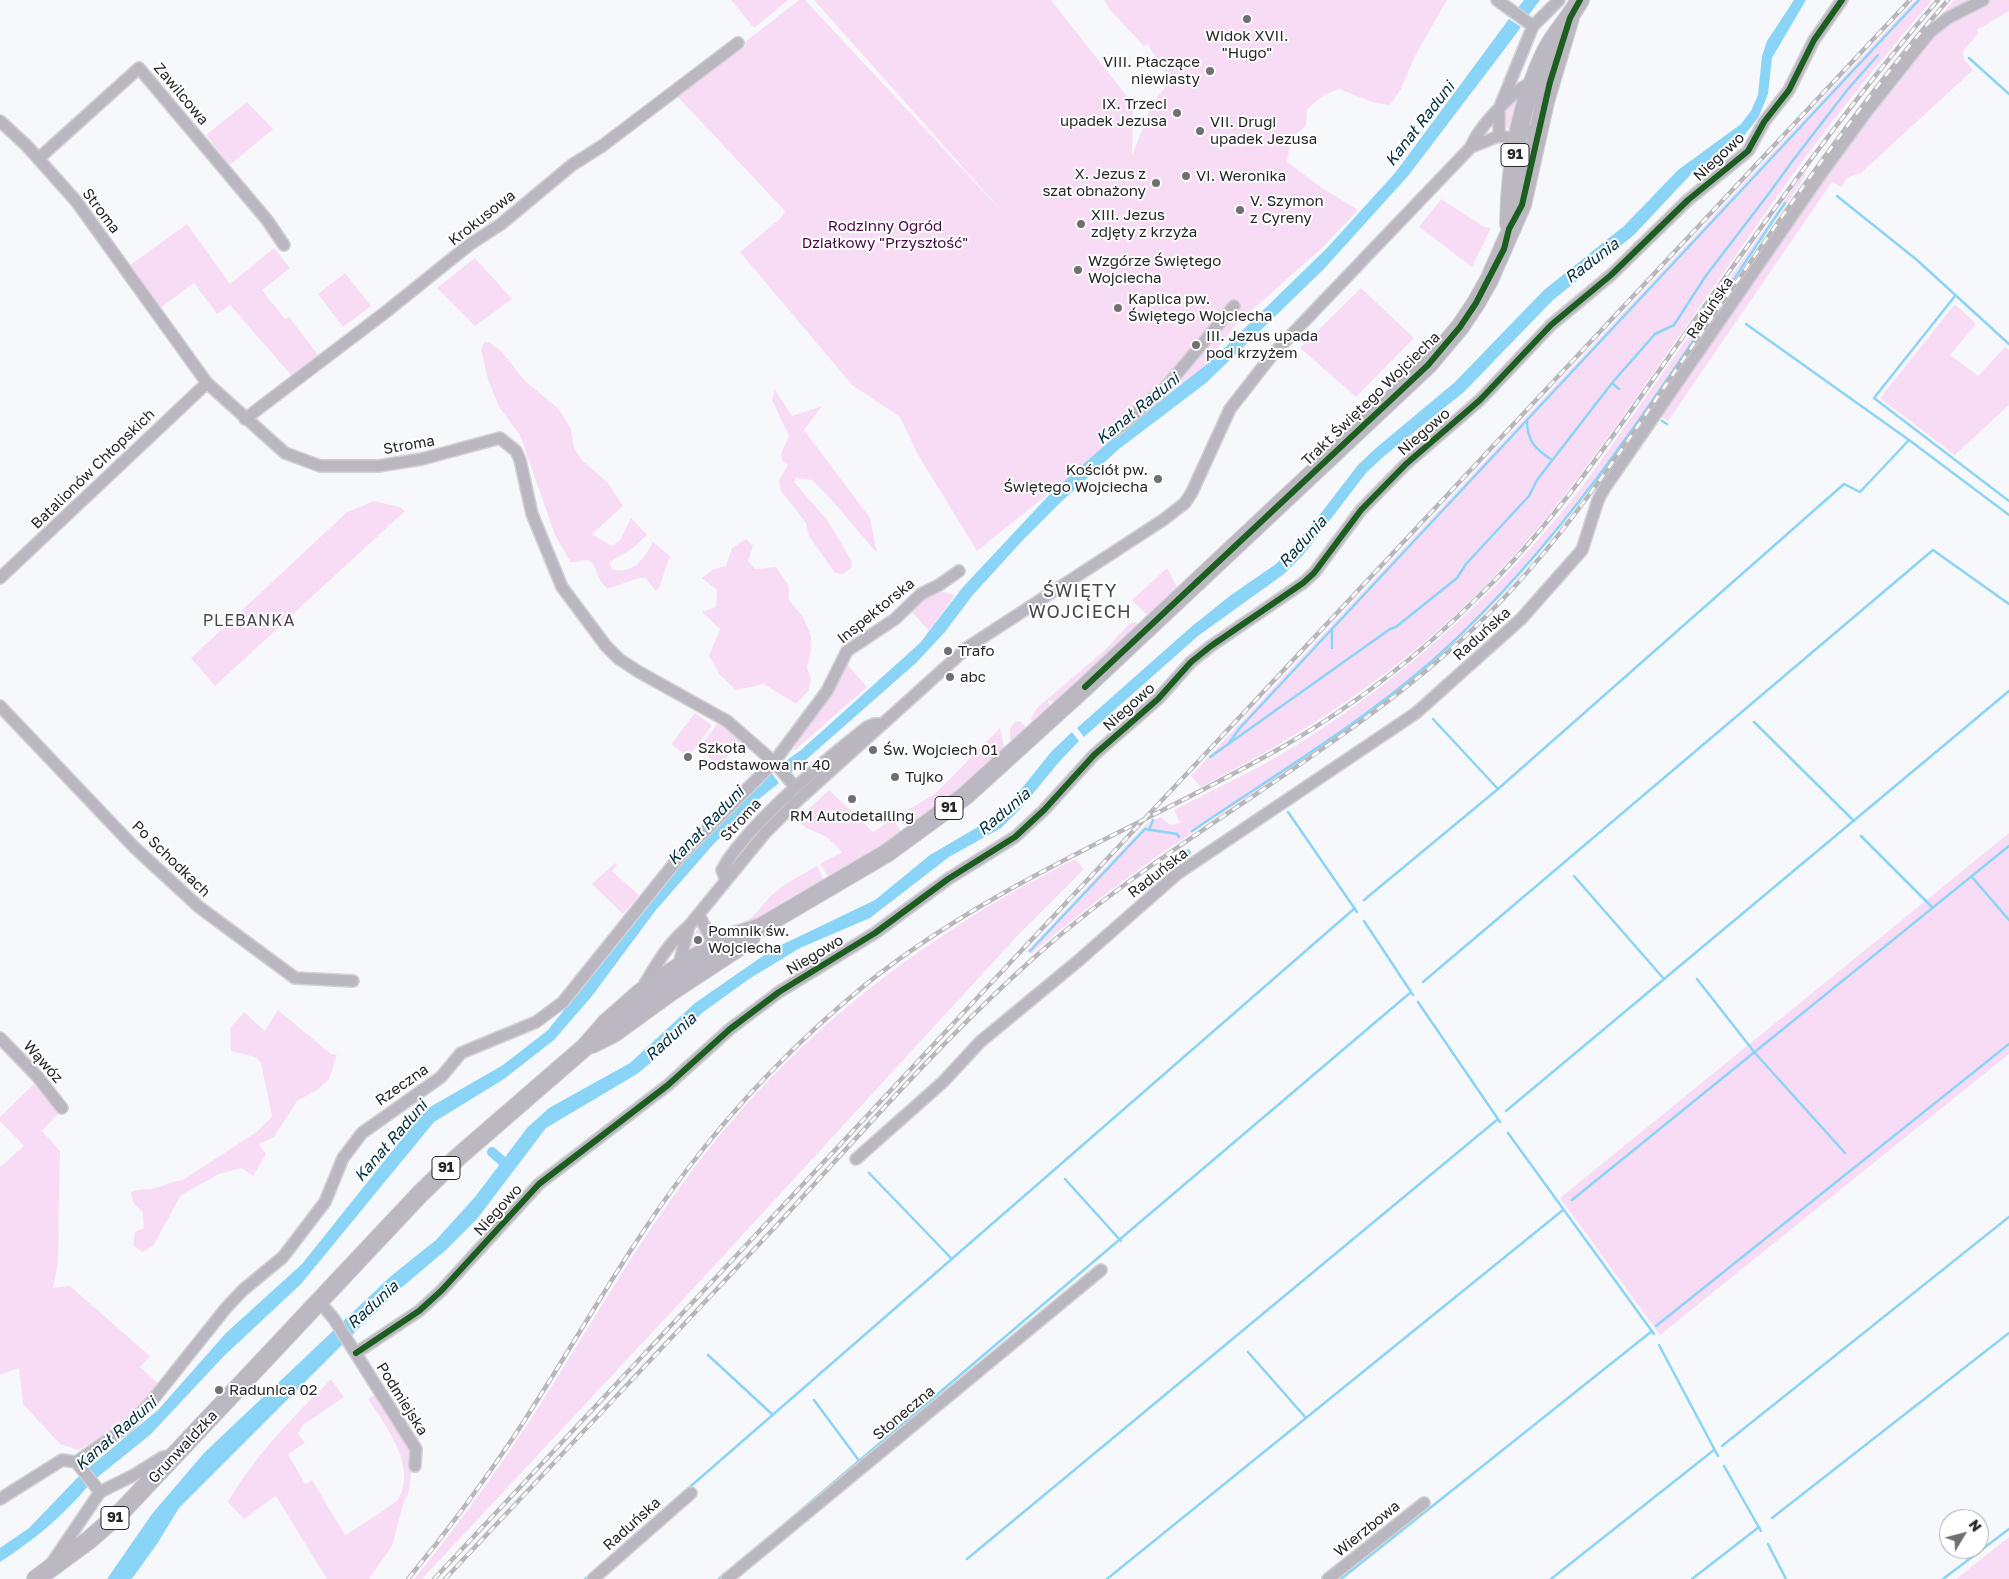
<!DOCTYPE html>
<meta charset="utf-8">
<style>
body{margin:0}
#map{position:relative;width:2009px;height:1579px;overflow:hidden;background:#f7f8fb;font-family:"Golos Text",sans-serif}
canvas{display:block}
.north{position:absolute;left:1939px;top:1509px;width:50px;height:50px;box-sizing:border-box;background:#fff;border:1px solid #a9a9a9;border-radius:50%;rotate:53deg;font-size:14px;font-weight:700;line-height:20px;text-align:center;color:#272729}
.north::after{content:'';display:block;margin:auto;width:18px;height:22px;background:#707072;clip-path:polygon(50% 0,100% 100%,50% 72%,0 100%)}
</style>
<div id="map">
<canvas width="2009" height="1579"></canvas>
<div class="north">N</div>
</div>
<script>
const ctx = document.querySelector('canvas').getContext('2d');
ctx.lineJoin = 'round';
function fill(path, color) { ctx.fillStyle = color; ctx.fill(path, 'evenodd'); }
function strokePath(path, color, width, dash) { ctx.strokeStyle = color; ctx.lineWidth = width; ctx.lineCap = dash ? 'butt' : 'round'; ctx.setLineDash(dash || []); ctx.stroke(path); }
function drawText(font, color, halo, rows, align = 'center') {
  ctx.font = font + ' "Golos Text",sans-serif'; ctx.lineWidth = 4; ctx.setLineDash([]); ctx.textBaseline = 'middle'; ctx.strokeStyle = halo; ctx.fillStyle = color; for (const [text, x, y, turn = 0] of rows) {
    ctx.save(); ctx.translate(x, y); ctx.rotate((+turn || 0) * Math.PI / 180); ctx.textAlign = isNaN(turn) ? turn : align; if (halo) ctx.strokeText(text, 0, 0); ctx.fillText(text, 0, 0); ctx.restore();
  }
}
const green = new Path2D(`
 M 731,0 L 788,0 L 754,28 Z
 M 799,0 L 805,0 L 1008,218 L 814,0 L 1051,0 L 1133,104 L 1132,156 L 1152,104 L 1170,81 L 1211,55 L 1170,79 L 1149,47 L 1149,43 L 1144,46 L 1110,10 L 1104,0 L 1447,0 L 1415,56 L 1401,89 L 1390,105 L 1375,103 L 1339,89 L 1324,95 L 1307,109 L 1306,126 L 1291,138 L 1287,162 L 1322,188 L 1358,210 L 1322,248 L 1236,324 L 1201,371 L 977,551 L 917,453 L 900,417 L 852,385 L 740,252 L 781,218 L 785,211 L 676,95 L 738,47 L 741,49 L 746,45 L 745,42 Z
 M 1915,0 L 1932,0 C 1899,39 1866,78 1835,118 C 1785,183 1739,251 1692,318 C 1627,410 1565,505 1485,586 C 1404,669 1305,734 1201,787 L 1191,776 Z
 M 1954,0 L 2009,0 L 2009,11 L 1977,30 L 1978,34 L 1963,51 L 1964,59 L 1973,70 L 1861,173 L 1848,177 L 1841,187 L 1832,182 L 1668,421 L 1654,411 L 1931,26 Z
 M 1520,95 L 1512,132 L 1506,127 C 1499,113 1511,105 1520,95 Z
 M 247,102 L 273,129 L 230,165 L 206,135 Z
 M 1804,173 L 1806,175 C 1759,244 1711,313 1664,382 C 1599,477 1535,569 1450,647 C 1362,728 1258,788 1159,855 C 1115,886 1072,919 1031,954 L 1027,951 L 1146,824 L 1161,817 L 1170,825 L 1180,823 L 1174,810 C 1215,789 1256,770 1295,746 C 1407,676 1504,588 1585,483 Z
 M 1441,199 L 1484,227 L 1491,228 L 1472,267 L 1419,227 Z
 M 187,224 L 230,284 L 274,248 L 290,268 L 262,290 L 285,319 L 289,317 L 319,356 L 292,376 L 230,305 L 217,314 L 194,283 L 159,309 L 129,266 Z
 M 475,258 L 512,299 L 475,326 L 437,288 Z
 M 345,273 L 371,306 L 343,327 L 318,294 Z
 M 1361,288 L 1414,338 L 1356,397 L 1300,348 Z
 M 1955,304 L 1976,324 L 1950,355 L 1978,376 L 2005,347 L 2009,350 L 2009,405 L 1955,455 L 1880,398 Z
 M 484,342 L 489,342 L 501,351 L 526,382 L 559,409 L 571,429 L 574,448 L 582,460 L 608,483 L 623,506 L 592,534 L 612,546 L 621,539 L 631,518 L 647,535 L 633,548 L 610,562 L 611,569 C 633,575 644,559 653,542 L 670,556 L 659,588 L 655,591 L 646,578 L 639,578 L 607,589 C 605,586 599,580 598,576 C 592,557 589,559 571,563 L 555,535 L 520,435 L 499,407 L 488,379 L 481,350 Z
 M 775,390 L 792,416 L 822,406 L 804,430 L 870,518 L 877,553 L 828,496 L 812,480 L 796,478 L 794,482 L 828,521 L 851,560 L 852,567 L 843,574 L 835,573 L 809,536 L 806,523 L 781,491 L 779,480 L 788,465 L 783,462 L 781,454 L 789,436 L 772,400 Z
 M 374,501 L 400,507 L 405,511 L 215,686 L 191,658 L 347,512 Z
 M 746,539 L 753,546 L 748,561 L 755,569 L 776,567 L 789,586 L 789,600 L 803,617 L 811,636 L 811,652 L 807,667 L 811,678 L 809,690 L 796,704 L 764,684 L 736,690 L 720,675 L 709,656 L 720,629 L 702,612 L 716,607 L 717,590 L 702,578 L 712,570 L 726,566 L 732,548 Z
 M 1167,568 L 1178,589 L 1148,616 L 1132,600 Z
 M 936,590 L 955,595 L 929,631 L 910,610 Z
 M 1137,622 L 1138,626 L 1055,705 L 1050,700 L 1048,702 L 1051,708 L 1036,723 L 1032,722 L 1031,718 L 1037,708 L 1105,650 L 1129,624 Z
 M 844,661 L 867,687 L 794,751 L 793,750 Z
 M 695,713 L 712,726 L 688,757 L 671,744 Z
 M 1020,721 L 1025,726 L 1026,732 L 1012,742 L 1010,739 L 1010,729 L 1015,722 Z
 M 717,724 L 723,726 L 741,741 L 718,767 L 700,747 Z
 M 1000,728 L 1005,751 L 994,761 L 912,827 L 904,825 L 896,817 L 936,793 Z
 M 829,790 L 873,832 L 893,819 L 902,833 L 832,878 L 827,875 L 820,864 L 842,852 L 827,837 L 806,828 L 797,820 Z
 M 2009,833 L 2009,1054 L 1660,1335 L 1560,1198 Z
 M 1075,859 L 1084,869 L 1020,933 L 703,1278 L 422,1579 L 414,1579 C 459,1524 501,1466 540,1405 C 589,1328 634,1248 689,1175 C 792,1036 922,936 1075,859 Z
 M 615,863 L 617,865 L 612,871 L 639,895 L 623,914 L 592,884 Z
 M 817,866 L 824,880 L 819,886 L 732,933 L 721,936 L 713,933 L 734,924 L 739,925 C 759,915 758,908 773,894 C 785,883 803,874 817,866 Z
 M 698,928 L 703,936 L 711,942 L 688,955 L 694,935 Z
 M 278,1010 L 331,1054 L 337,1055 L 329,1079 L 317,1090 L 297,1101 L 274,1137 L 259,1144 L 266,1154 L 253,1176 L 242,1168 L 219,1174 L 181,1195 L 153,1246 L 142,1252 L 133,1245 L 135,1232 L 144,1228 L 143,1213 L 133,1202 L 131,1192 C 141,1188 147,1190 156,1188 C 166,1185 172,1181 183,1180 L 258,1131 L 272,1116 L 261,1063 L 255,1057 L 231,1051 L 230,1028 L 244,1012 L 265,1031 Z
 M 37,1081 L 60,1112 L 42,1131 L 60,1151 L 58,1263 L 53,1288 L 70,1286 L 150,1356 L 140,1367 L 159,1384 C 131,1414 115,1431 78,1450 L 60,1444 L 23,1404 L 19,1368 L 0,1375 L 0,1167 L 24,1146 L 0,1121 L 0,1117 Z
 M 331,1379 L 344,1397 L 303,1425 L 298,1434 L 305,1443 L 288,1454 L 305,1484 L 312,1480 L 345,1535 C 354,1530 395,1504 399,1498 C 417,1465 385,1425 368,1399 L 377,1394 L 406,1441 L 412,1457 L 412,1469 L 408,1495 L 404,1501 L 392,1546 L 369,1579 L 327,1579 L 276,1496 L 244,1519 L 228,1502 C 255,1455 293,1417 331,1379 Z
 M 2009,1537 L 2009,1579 L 1956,1579 Z`);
const water = new Path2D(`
 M 1524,0 L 1540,0 L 1528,16 L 1517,9 Z
 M 1794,0 L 1806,0 L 1772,58 L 1768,94 L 1759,116 L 1745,135 L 1693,172 L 1634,235 L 1553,300 L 1464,392 L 1383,457 L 1366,473 L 1303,555 L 1284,574 L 1198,636 L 1084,737 L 1077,728 L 1191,627 L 1231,595 L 1276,564 L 1311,526 L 1358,465 L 1376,448 L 1455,382 L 1544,290 L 1624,226 L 1678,170 L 1741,124 L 1751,111 L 1758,95 L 1762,56 L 1767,41 Z
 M 1509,19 L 1521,27 L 1507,46 L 1408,176 L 1323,270 L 1206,383 L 1119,449 L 1061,502 L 1022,541 L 972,596 L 945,632 L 916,663 L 791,773 L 783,763 L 801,750 L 920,643 L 963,587 L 1052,492 L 1112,439 L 1211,361 L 1327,248 L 1395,173 Z
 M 1072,732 L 1079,741 L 1059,762 L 1022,807 L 1001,828 L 949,857 L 870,918 L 800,948 L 749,979 L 702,1013 L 660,1055 L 637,1074 L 546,1128 L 477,1219 L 446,1250 L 401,1288 L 359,1328 L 179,1508 L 157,1544 L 134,1576 L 131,1579 L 107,1579 L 152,1514 L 204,1453 L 391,1276 L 436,1240 L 475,1197 L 527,1128 L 549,1108 L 630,1063 L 695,1003 L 773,949 L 875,900 L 930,855 L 993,818 L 1014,798 L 1051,752 Z
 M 771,772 L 779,783 L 754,803 L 711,847 L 656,910 L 592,996 L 554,1040 L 504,1079 L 434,1122 L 301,1284 L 224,1356 L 150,1435 L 94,1480 L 86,1470 L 158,1410 L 226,1333 L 302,1264 L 417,1120 L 430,1107 L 503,1065 L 548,1030 L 677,868 Z
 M 81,1474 L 89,1485 C 63,1516 34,1540 0,1562 L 0,1548 L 29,1528 Z`);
const stream = new Path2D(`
 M 1969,58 L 2009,94
 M 1837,196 L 1917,260 L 2009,344
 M 1955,296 L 1874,398 L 2009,501
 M 1619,389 L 1612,383 L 1655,334 L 1674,325 L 1705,277 L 1770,192 L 1794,159 L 1848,89 L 1878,55
 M 1527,420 C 1527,441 1535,449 1552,460
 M 1662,421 L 1667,424
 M 1909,440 L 2009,515
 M 1332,630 L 1332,648
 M 1433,719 L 1498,789
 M 1754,722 L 1854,821
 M 1229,743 L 1239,729 L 1332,629 L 1919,0
 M 1210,757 L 1390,629 L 1396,627 L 1457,578 L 1466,564 L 1529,496 L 1537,480 L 1612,383
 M 1288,812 L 1357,912
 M 1149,830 L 1153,820
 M 1192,831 C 1276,774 1366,721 1442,652 C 1582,524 1679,359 1785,203
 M 1861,836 L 1932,907
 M 1188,850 L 1190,853
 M 1574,876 L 1664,979
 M 1972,877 L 2009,920
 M 1364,900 L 1498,789 L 1844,484 L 1860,492 L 1909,440 L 1746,324
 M 1364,921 L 1413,995
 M 1030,951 L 1145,829 L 1177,834 L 1179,837
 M 1697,979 L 1755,1053 L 1845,1153
 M 1423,982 L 1933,550 L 2009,604
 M 1418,1002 L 1500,1122
 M 1506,1111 L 2009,691
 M 1508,1133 L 1654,1334
 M 869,1173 L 952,1259
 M 1065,1179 L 1121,1241
 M 1572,1200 L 2009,846
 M 1656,1326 L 2009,1044
 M 1659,1345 L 1718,1456
 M 1248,1352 L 1306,1418
 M 708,1355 L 773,1415
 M 814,1400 L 860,1462
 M 1722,1446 L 2009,1217
 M 1724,1466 L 1761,1531
 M 668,1506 L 1355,908
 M 1772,1518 L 2009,1333
 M 780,1528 L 1411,992
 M 1768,1544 L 1786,1579
 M 621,1547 L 652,1520
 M 967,1559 L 1498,1119
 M 585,1579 L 591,1574
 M 719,1579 L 725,1573
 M 1107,1579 L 1563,1210
 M 1341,1579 L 1652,1331
 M 1551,1579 L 1714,1450
 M 1692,1579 L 1759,1527
 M 1943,1579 L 2009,1529`);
const canal = new Path2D(`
 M 492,1152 L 509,1167`);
const street = new Path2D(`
 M 1497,0 L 1533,26
 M 0,121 L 27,146 L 76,201 L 207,383 L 285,453 L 320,466 L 378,466 L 422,459 L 500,438 L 516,451 L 520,460 L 532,514 L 562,587 L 606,646 L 619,659 L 639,672 L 727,721 L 774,762 L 795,787
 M 1499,136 L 1499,109 L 1533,26 L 1559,0
 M 1471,147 L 1499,136 L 1511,138 L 1538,128
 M 38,159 L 139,68 L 267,220 L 284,245
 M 245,419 L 387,311 L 469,245 L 501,224 L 572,165 L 602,146 L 738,43
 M 1115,431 L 1165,388 L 1234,306
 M 0,578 L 207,383
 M 0,706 L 134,847 L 199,907 L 295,978 L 353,981
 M 726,880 L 722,870 C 730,854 741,843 752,830 C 787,792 827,759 867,727 L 874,724 L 883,724
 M 699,915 L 710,937 L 723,943
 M 678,968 L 689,926
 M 643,987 C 656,965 669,942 689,926 L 765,833 L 796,802 L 968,647 L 1163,520 L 1185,503 L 1192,492 L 1230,409 L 1273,354 L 1471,147 C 1478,128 1513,90 1531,83
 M 0,1038 L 37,1076 L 62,1108
 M 856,1159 L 943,1082 L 980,1042 L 1078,961 L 1177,874 L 1416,713 L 1521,619 L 1582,550 L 1598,500 L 1604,489 L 1821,174 L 1867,111 L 1930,32 L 1948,18 L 1983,0
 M 319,1301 L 334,1319 L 416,1449 L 415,1466
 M 356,1353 L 419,1311 L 441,1291 L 539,1184 L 668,1085 L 730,1029 L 779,992 L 875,933 L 948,879 L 1015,837 L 1044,810 L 1094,755 L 1158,699 L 1191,662 L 1211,646 L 1303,583 L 1314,573 L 1361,510 L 1406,464 L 1480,400 L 1551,325 L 1611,275 L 1688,200 L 1748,151 L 1764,122 L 1789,90 L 1814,40 L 1842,0
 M 76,1462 L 128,1426 L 151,1402 L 226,1308 L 243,1290 L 283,1257 L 325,1202 L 343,1158 L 362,1133 L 441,1077 L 461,1053 L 536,1022 L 563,1002 L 681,855 L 774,762 L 827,691 L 847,651 L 895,619 L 921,594 L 939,585 L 959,571
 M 0,1499 L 62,1460 L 76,1462 L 100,1492
 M 52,1563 L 100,1492 L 134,1475 L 163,1457 L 172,1455
 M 593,1579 L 691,1493
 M 727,1579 L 1101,1270
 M 1328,1579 L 1424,1503`);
const primary = new Path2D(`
 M 1509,224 C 1510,164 1519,106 1546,51 C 1555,33 1570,18 1580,0
 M 592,1044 L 614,1033 L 672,991 L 742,945 L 751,937
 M 36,1579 L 89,1540 L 123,1510 L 420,1194 L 457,1158 L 585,1047 L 606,1023 L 640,993 L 686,962 L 737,935 L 761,927 L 887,853 L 965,796 L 1085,687 L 1428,365 L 1460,327 L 1476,303 L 1489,280 L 1522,205 L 1545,102 L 1570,18`);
const rail = new Path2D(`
 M 408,1579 C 446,1533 482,1484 515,1435 C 573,1347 623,1254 686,1171 C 738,1102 798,1040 865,985 C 992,883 1144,826 1284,746 C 1355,705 1421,654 1479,596 C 1560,517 1622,423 1687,331 C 1767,218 1847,106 1938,0
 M 434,1579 L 1910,0
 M 445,1579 C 556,1461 667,1343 777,1225 C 864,1130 949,1032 1045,948 C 1190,822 1368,741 1501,601 C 1570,529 1624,446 1680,364 C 1766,240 1849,114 1948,0`);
const cycleway = new Path2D(`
 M 1085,687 L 1428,365 L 1460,327 L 1476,303 L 1504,249 L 1509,229 L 1522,205 L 1550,82 L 1570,18 L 1580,0
 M 356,1353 L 419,1311 L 441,1291 L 539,1184 L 668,1085 L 730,1029 L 779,992 L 875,933 L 948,879 L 1015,837 L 1044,810 L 1094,755 L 1158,699 L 1191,662 L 1211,646 L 1303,583 L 1314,573 L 1361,510 L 1406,464 L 1480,400 L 1551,325 L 1611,275 L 1688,200 L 1748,151 L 1764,122 L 1789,90 L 1814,40 L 1842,0`);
const markers = [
 [1247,19,5,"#707072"],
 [1210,71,5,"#707072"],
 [1177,113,5,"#707072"],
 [1200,131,5,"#707072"],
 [1186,176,5,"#707072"],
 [1156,183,5,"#707072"],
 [1240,210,5,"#707072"],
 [1081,224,5,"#707072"],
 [1078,270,5,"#707072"],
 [1118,308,5,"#707072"],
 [1196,345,5,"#707072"],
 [1158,479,5,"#707072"],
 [948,651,5,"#707072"],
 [950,677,5,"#707072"],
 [873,750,5,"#707072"],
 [688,757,5,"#707072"],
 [895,777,5,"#707072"],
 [852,799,5,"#707072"],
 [698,940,5,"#707072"],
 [219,1390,5,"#707072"]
];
const shields = [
 [1515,155,28],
 [949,808,28],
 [446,1168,28],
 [115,1518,28]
];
const shieldNames = [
 ["91",1515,155],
 ["91",949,808],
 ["91",446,1168],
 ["91",115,1518]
];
const poiNames = [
 ["Widok XVII.",1247,36,"center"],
 ["\"Hugo\"",1247,53,"center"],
 ["VIII. Płaczące",1200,62,"right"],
 ["niewiasty",1200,79,"right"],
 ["IX. Trzeci",1167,104,"right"],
 ["upadek Jezusa",1167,121,"right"],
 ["VII. Drugi",1210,122],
 ["upadek Jezusa",1210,139],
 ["X. Jezus z",1146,174,"right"],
 ["szat obnażony",1146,191,"right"],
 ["VI. Weronika",1196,176],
 ["V. Szymon",1250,201],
 ["z Cyreny",1250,218],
 ["XIII. Jezus",1091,215],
 ["zdjęty z krzyża",1091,232],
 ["Wzgórze Świętego",1088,261],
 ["Wojciecha",1088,278],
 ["Kaplica pw.",1128,299],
 ["Świętego Wojciecha",1128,316],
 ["III. Jezus upada",1206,336],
 ["pod krzyżem",1206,353],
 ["Kościół pw.",1148,470,"right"],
 ["Świętego Wojciecha",1148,487,"right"],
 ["Trafo",958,651],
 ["abc",960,677],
 ["Szkoła",698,748],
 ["Podstawowa nr 40",698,765],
 ["Św. Wojciech 01",883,750],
 ["Tujko",905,777],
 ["RM Autodetailing",852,816,"center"],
 ["Pomnik św.",708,931],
 ["Wojciecha",708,948],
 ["Radunica 02",229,1390]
];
const streetNames = [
 ["Zawilcowa",181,94,50],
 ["Niegowo",1719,157,-43],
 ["Stroma",101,211,53],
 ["Krokusowa",482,218,-38],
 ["Raduńska",1710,308,-56],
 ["Trakt Świętego Wojciecha",1371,399,-44],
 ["Niegowo",1424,432,-41],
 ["Stroma",409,445,-10],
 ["Batalionów Chłopskich",93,469,-44],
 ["Inspektorska",876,611,-39],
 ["Raduńska",1482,634,-42],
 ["Niegowo",1129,707,-42],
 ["Stroma",741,820,-47],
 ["Po Schodkach",171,859,44],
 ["Raduńska",1158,873,-38],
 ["Niegowo",815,955,-31],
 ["Wąwóz",43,1062,48],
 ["Rzeczna",402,1085,-35],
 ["Niegowo",498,1210,-48],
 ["Podmiejska",402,1399,58],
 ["Słoneczna",904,1413,-40],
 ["Grunwaldzka",183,1447,-47],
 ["Raduńska",632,1524,-42],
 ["Wierzbowa",1367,1529,-39]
];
const parkNames = [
 ["Rodzinny Ogród",885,226],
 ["Działkowy \"Przyszłość\"",885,243]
];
const waterNames = [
 ["Kanał Raduni",1420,124,-52],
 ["Radunia",1592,261,-37],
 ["Kanał Raduni",1138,409,-39],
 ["Radunia",1303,542,-48],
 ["Radunia",1004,812,-40],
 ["Kanał Raduni",706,826,-46],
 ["Radunia",671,1037,-42],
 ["Kanał Raduni",391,1141,-49],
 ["Radunia",373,1305,-42],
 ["Kanał Raduni",116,1434,-41]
];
const neighbourhoodNames = [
 ["PLEBANKA",249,621]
];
const quarterNames = [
 ["ŚWIĘTY",1080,591],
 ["WOJCIECH",1080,612]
];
fill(green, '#f8dcf6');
fill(water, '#8ad4f7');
strokePath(stream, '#8ad4f7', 2.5);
strokePath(canal, '#8ad4f7', 10);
strokePath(street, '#d2d2d4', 14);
strokePath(primary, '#d2d2d4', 20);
strokePath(street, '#bbb7c0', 11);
strokePath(primary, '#bcb8c2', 18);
strokePath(rail, '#b8b7bc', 4.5);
strokePath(rail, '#fff', 2.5, [8]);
strokePath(cycleway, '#1b5e20', 6);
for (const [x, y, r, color] of markers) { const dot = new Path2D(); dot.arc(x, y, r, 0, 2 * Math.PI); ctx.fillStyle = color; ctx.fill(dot); strokePath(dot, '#fff', 2); }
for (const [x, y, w] of shields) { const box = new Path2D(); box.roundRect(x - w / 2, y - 11.5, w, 23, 4); ctx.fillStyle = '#fff'; ctx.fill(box); strokePath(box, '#272729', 1); }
drawText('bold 14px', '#272729', null, shieldNames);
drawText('15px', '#272729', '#fff', poiNames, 'left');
drawText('15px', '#272729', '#fff', streetNames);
drawText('15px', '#490846', '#fff', parkNames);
drawText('italic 16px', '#002e42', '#fff', waterNames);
ctx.letterSpacing = '1px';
drawText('16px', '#48484c', '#fff', neighbourhoodNames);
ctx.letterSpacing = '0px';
ctx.letterSpacing = '1px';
drawText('18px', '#48484c', '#fff', quarterNames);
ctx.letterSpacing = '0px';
</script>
